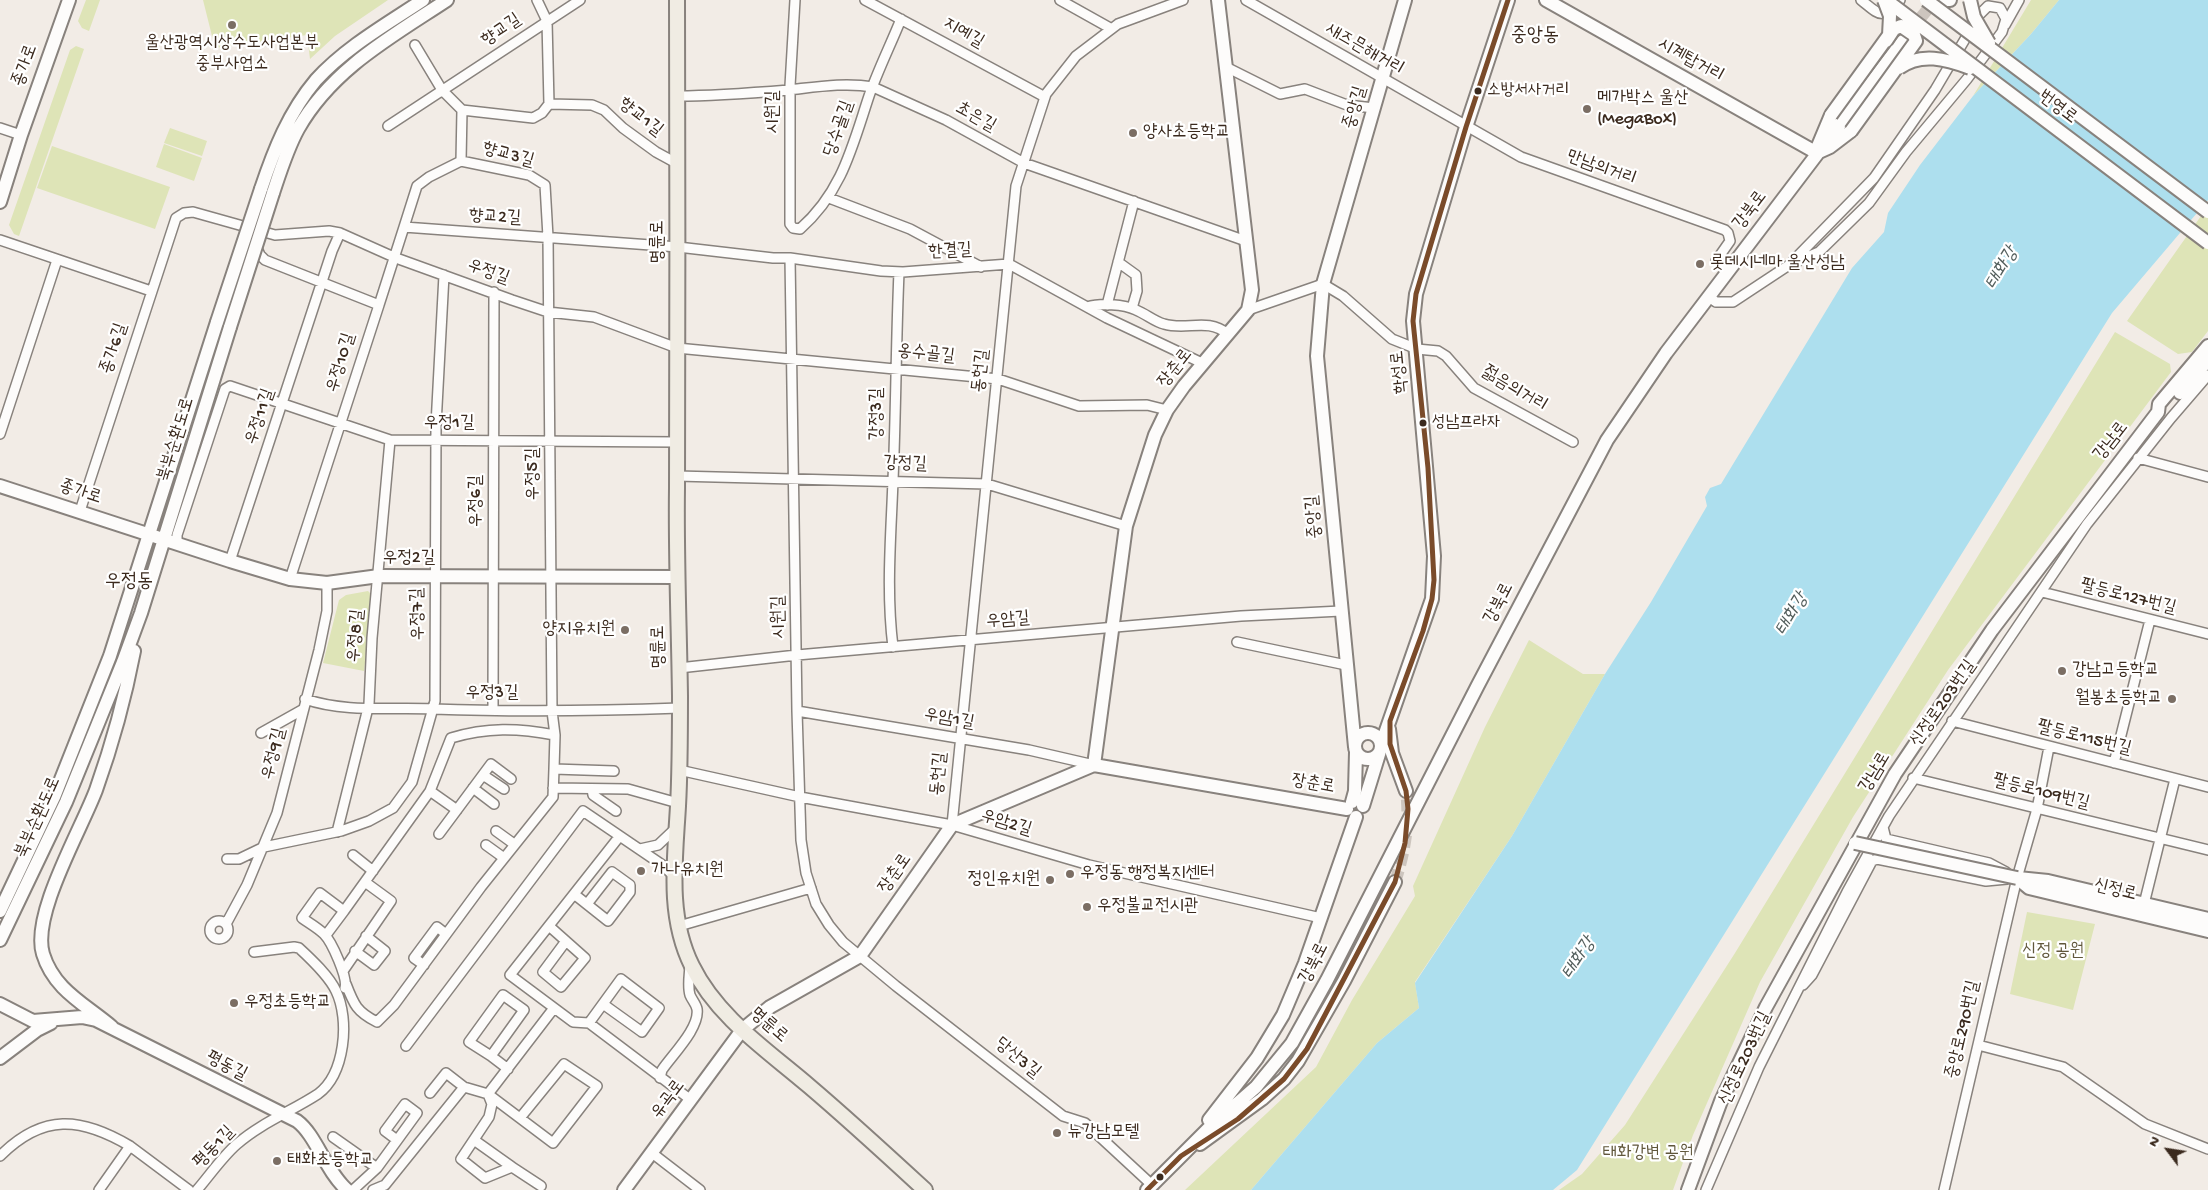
<!DOCTYPE html>
<meta charset="utf-8">
<style>
body{margin:0}
#map{position:relative;width:2208px;height:1190px;overflow:hidden;background:#f2ece6;font-family:"Gochi Hand",sans-serif}
canvas{display:block}
.north{position:absolute;left:2143px;top:1125px;width:50px;height:50px;-webkit-text-stroke:4px #fff;paint-order:stroke;rotate:301deg;font-size:14px;font-weight:700;line-height:20px;text-align:center;color:#3b2a1e}
.north::after{content:'';display:block;margin:auto;width:18px;height:22px;background:#3b2a1e;clip-path:polygon(50% 0,100% 100%,50% 72%,0 100%)}
</style>
<div id="map">
<canvas width="2208" height="1190"></canvas>
<div class="north">N</div>
</div>
<script>
const ctx = document.querySelector('canvas').getContext('2d');
ctx.lineJoin = 'round';
function fill(path, color) { ctx.fillStyle = color; ctx.fill(path, 'evenodd'); }
function strokePath(path, color, width, dash) { ctx.strokeStyle = color; ctx.lineWidth = width; ctx.lineCap = dash ? 'butt' : 'round'; ctx.setLineDash(dash || []); ctx.stroke(path); }
function drawText(font, color, halo, rows, align = 'center') {
  ctx.font = font + ' "Gochi Hand","Poor Story",sans-serif'; ctx.lineWidth = 4.5; ctx.setLineDash([]); ctx.textBaseline = 'middle'; ctx.strokeStyle = halo; ctx.fillStyle = color; for (const [text, x, y, turn = 0] of rows) {
    ctx.save(); ctx.translate(x, y); ctx.rotate((+turn || 0) * Math.PI / 180); ctx.textAlign = isNaN(turn) ? turn : align; if (halo) ctx.strokeText(text, 0, 0); ctx.fillText(text, 0, 0); ctx.restore();
  }
}
const green = new Path2D(`
 M 86,0 L 100,0 L 89,31 L 82,28 L 78,21 Z
 M 203,0 L 388,0 L 335,36 L 310,59 L 307,35 L 215,48 Z
 M 2031,0 L 2059,0 L 2031,34 L 1973,96 Z
 M 76,46 L 84,49 L 19,236 L 14,234 L 9,225 L 70,50 Z
 M 170,128 L 207,141 L 202,156 L 164,143 Z
 M 164,144 L 202,158 L 194,181 L 156,167 Z
 M 52,146 L 170,187 L 155,229 L 37,188 Z
 M 2208,206 L 2208,331 L 2192,352 L 2178,354 L 2127,321 Z
 M 2115,332 L 2170,364 L 2171,372 L 1948,670 L 1853,817 L 1760,982 L 1693,1135 L 1673,1190 L 1559,1190 L 1582,1174 L 1625,1125 L 1735,953 Z
 M 368,591 L 373,596 L 364,671 L 323,663 L 339,600 L 346,595 Z
 M 1529,640 L 1583,674 L 1605,674 L 1512,836 L 1415,982 L 1419,1008 L 1377,1043 L 1251,1190 L 1185,1190 L 1316,1067 L 1352,1000 L 1415,896 L 1413,886 L 1485,727 Z
 M 2027,912 L 2095,924 L 2073,1010 L 2010,994 Z`);
const water = new Path2D(`
 M 2059,0 L 2208,0 L 2208,200 L 2112,313 L 1577,1170 L 1553,1190 L 1251,1190 L 1377,1043 L 1419,1008 L 1415,983 L 1512,836 L 1605,674 L 1651,602 L 1707,506 L 1705,497 L 1710,488 L 1721,484 L 1852,268 L 1884,232 L 1888,213 L 1920,165 L 1973,96 L 2031,34 Z`);
const secondaryTunnel = new Path2D(`
 M 1910,31 L 1935,0
 M 1395,882 C 1405,852 1410,822 1406,791`);
const street = new Path2D(`
 M 795,0 L 790,86 L 790,224 L 793,228 L 800,229 C 842,192 852,147 869,96 C 878,70 891,44 901,19
 M 865,0 L 1045,97
 M 1060,0 L 1110,28
 M 1246,0 L 1521,157 L 1725,230 L 1728,233 L 1730,241 L 1716,261 L 1728,270
 M 1861,0 C 1880,15 1882,21 1900,0
 M 2005,25 L 2019,0
 M 415,45 L 442,90 L 462,110
 M 1226,67 L 1280,94 L 1305,89 L 1347,105 L 1374,108
 M 678,96 C 715,96 752,93 789,90 C 816,87 845,82 873,87 L 946,120 L 1024,163 L 1246,241
 M 549,104 L 592,105 L 604,110 L 623,128 L 656,152 L 678,164
 M 462,110 L 461,161 L 529,175 L 545,185 L 548,237 L 552,711 L 555,735
 M 462,110 L 533,118 L 542,113 L 549,104 L 547,21 L 537,0
 M 388,126 L 580,0
 M 0,128 L 21,135
 M 461,161 L 429,177 L 417,186 L 404,227 L 678,247 L 773,258 L 790,258 L 881,271 L 903,272 L 1009,264 L 1107,318 L 1202,363
 M 829,198 L 910,229 L 981,267
 M 0,240 L 151,291
 M 256,246 L 260,255 L 265,260 L 379,305 L 290,579
 M 790,258 L 797,711 L 801,840 L 806,873 L 816,904 L 829,925 L 843,942 L 896,986 L 1063,1116 L 1085,1123 L 1152,1185
 M 1793,261 L 1874,178 L 1935,90 L 1971,29
 M 1118,262 L 1136,275 L 1137,291 L 1132,308
 M 1709,297 L 1716,302 L 1733,302 L 1789,265 L 1819,252 L 1869,203 L 1906,152 L 1967,79 L 2002,32 L 2006,19 L 2000,8 L 1988,6 L 1980,14
 M 379,305 L 404,227
 M 1107,305 L 1134,201
 M 1087,307 C 1100,303 1124,304 1136,310 C 1146,314 1155,322 1164,324 C 1187,331 1207,317 1228,334
 M 1248,310 L 1323,284 L 1343,296 L 1392,339 L 1417,349 L 1438,351 L 1446,356 L 1474,388 L 1573,442
 M 0,434 L 57,260
 M 2138,458 L 2208,477
 M 677,476 L 987,484 L 1126,526
 M 80,511 L 176,218 L 184,213 L 193,212 L 275,235 L 329,231 L 340,233
 M 177,544 L 177,535 L 225,389 L 230,386 L 390,440 L 677,442
 M 230,561 L 332,251 L 340,233 L 396,258 L 512,300 L 548,312 L 594,317 L 677,348 L 998,379 L 1079,406 L 1147,405 L 1167,410
 M 2042,592 L 2208,634
 M 1237,642 L 1346,665
 M 893,647 C 886,591 891,536 893,480 C 896,411 896,341 899,272
 M 679,668 L 797,655 L 1241,616 L 1341,611
 M 305,699 C 346,713 390,707 433,709 C 515,712 598,711 680,708
 M 493,709 L 494,292
 M 797,711 L 1029,750 L 1094,765
 M 1952,721 L 2208,787
 M 261,733 L 302,710
 M 2114,763 L 2150,620
 M 679,770 L 800,797 L 952,825 L 1089,865 L 1321,918
 M 483,775 L 504,789
 M 1913,778 L 2208,850
 M 473,788 L 494,804
 M 553,788 L 628,789 L 678,803
 M 592,789 L 593,795 L 616,811
 M 430,791 L 457,810
 M 952,825 L 1016,186 L 1046,94 L 1076,56 L 1118,24 L 1183,0
 M 1883,827 L 1886,839 L 1989,863 L 2006,872
 M 496,831 L 514,844
 M 337,832 L 369,704 L 372,638 L 390,440
 M 439,834 L 491,764 L 511,779
 M 619,837 L 510,975 L 573,1022 L 589,1023 L 691,1100
 M 486,845 L 504,858
 M 640,849 L 658,845 L 677,827
 M 353,855 L 373,871
 M 227,859 L 239,859 L 264,847 L 341,831 L 369,821 L 393,808 L 412,782 L 435,701 L 436,425 L 444,275
 M 574,894 L 608,921 L 630,892 L 630,885 L 612,872 L 587,904
 M 2144,904 L 2175,779
 M 344,911 L 430,791 L 451,738 C 487,727 518,728 555,735 L 554,769 L 614,771
 M210 930a9 9 0 1 1 18 0a9 9 0 1 1-18 0Z
 M 226,924 L 247,885 L 277,813 L 319,650 L 327,611 L 327,583
 M 549,926 L 585,958 L 561,987 L 543,972 L 566,941
 M 679,926 L 811,888
 M 326,935 L 344,911 L 320,893 L 302,918 C 309,923 318,928 324,934 C 332,942 348,978 345,988
 M 355,951 L 374,965 L 385,951 L 366,936
 M 424,965 L 414,958 L 437,927 L 446,934
 M 343,971 L 391,901 L 365,882
 M 346,984 C 354,1005 357,1012 377,1022 L 394,1005 L 481,887 L 553,797 L 554,769
 M 1803,985 L 1812,975 L 1872,861 L 1877,859 L 1986,881 L 2007,879
 M 589,1023 L 621,979 L 659,1008 L 642,1032 L 603,1004
 M 1978,1045 L 2063,1067 L 2145,1124 L 2208,1149
 M 406,1046 L 583,811 L 661,864 L 674,876
 M 491,1056 L 469,1042 L 503,995 L 524,1010 L 491,1056 L 508,1069
 M 660,1078 L 662,1070 C 672,1055 700,1028 697,1009 C 696,1004 692,1000 690,995 C 687,985 690,973 690,963
 M 430,1093 L 446,1073 L 464,1087
 M 333,1137 L 377,1168
 M 474,1140 L 512,1167 L 485,1178 L 461,1159 L 489,1117 L 492,1104 L 488,1094 L 554,1008
 M 652,1153 L 700,1190
 M 0,1156 C 43,1113 81,1117 130,1146
 M 512,1167 L 541,1186
 M 99,1190 L 130,1146 L 189,1190
 M 197,1190 C 210,1175 222,1157 237,1144 C 261,1123 292,1111 318,1094 C 345,1074 350,1020 336,991 C 329,976 312,960 299,948 L 294,947 L 254,952
 M 353,1190 L 377,1168 L 417,1113 L 405,1104 L 385,1131 L 397,1140
 M 373,1190 L 385,1185 L 464,1087 L 488,1094 L 553,1143 L 597,1086 L 564,1064 L 520,1118
 M 1706,1190 L 1759,1067 L 1847,892 L 1889,816 L 2087,524 L 2171,418 L 2208,375
 M 1944,1190 L 2017,878 L 2037,809 L 2049,747`);
const secondary = new Path2D(`
 M 1546,0 L 1817,153
 M 1945,0 L 1950,0
 M 1818,146 L 1831,115
 M 1819,152 L 1830,147 L 1851,131
 M 261,189 C 274,150 289,112 316,80 C 346,47 387,24 423,0
 M 273,193 C 280,172 287,149 298,129 C 332,69 391,37 447,0
 M 0,202 L 21,135 L 69,0
 M 2180,393 L 2208,360
 M 0,486 L 230,561 L 290,579 L 327,583 L 379,576 L 677,577
 M 1389,729 L 1392,753 L 1406,791
 M1355 746a13 13 0 1 1 26 0a13 13 0 1 1-26 0Z
 M 1381,745 L 1432,599 L 1434,556 L 1413,321 L 1416,294 L 1466,127 L 1508,0
 M 1355,747 L 1317,356 L 1323,284 L 1405,0
 M 1094,765 L 1347,809
 M 1352,802 L 1355,791 L 1356,752
 M 1363,806 L 1380,751
 M 2017,878 L 2029,888 L 2208,931
 M 2018,878 L 2048,881 L 2208,919
 M 0,911 L 54,797 L 110,656 L 217,322
 M 0,940 L 66,802 L 123,662 L 141,613 L 230,327
 M 0,1004 L 33,1021 L 82,1017 L 96,1020 L 297,1121 C 316,1135 325,1170 347,1190
 M 112,1027 C 85,1004 54,990 43,954 C 31,915 81,830 96,790 C 112,745 125,698 134,651
 M 0,1058 L 37,1030 L 51,1023
 M 1209,1120 L 1257,1058 L 1283,1015 L 1305,963 L 1356,817
 M 1200,1144 L 1262,1099 L 1284,1079 L 1298,1061 L 1344,981 L 1395,882
 M 624,1190 L 742,1030 L 770,1007 L 860,956 L 952,825 L 1094,765 L 1126,526 L 1155,435 L 1167,410 L 1184,386 L 1248,310 L 1252,290 L 1218,0
 M 1147,1190 L 1209,1128 L 1256,1087 L 1292,1043 L 1327,980 L 1478,685 L 1607,440 L 1666,353 L 1903,41
 M 1688,1190 L 1721,1101 L 1766,1007 L 1895,774 L 1992,630 L 2158,412 L 2159,404 L 2208,346`);
const primary = new Path2D(`
 M 677,0 C 678,163 677,325 677,488 C 676,557 679,626 680,696 C 680,732 680,770 678,806 C 675,860 667,916 692,966 C 717,1017 767,1050 809,1086 C 849,1120 887,1155 925,1190`);
const secondaryBridge = new Path2D(`
 M 1886,0 L 2208,243
 M 1926,0 L 2208,212
 M 1970,0 L 1974,17 L 1989,43
 M 1899,68 C 1921,52 1946,59 1970,68
 M 1831,115 L 1889,35 L 1890,16 L 1884,0
 M 1851,131 L 1916,41 L 1914,35 L 1901,26 L 1894,29 L 1886,41
 M 217,322 L 261,189
 M 230,327 L 273,193
 M 1855,843 L 2017,878`);
const bus1 = new Path2D(`
 M 1147,1190 L 1181,1156 L 1238,1119 L 1284,1079 L 1307,1049 L 1395,882 L 1405,843 L 1408,809 L 1406,791 L 1390,744 L 1390,721 L 1423,631 L 1432,599 L 1434,580 L 1428,468 L 1413,321 L 1416,294 L 1466,127 L 1508,0`);
const markers = [
 [232,25,5,"#7b6e64"],
 [1478,91,4.5,"#3b2a1e"],
 [1587,109,5,"#7b6e64"],
 [1133,133,5,"#7b6e64"],
 [1700,264,5,"#7b6e64"],
 [1423,423,4.5,"#3b2a1e"],
 [625,630,5,"#7b6e64"],
 [2062,671,5,"#7b6e64"],
 [2172,699,5,"#7b6e64"],
 [641,871,5,"#7b6e64"],
 [1070,874,5,"#7b6e64"],
 [1050,880,5,"#7b6e64"],
 [1087,907,5,"#7b6e64"],
 [234,1003,5,"#7b6e64"],
 [1057,1133,5,"#7b6e64"],
 [277,1161,5,"#7b6e64"],
 [1160,1177,4.5,"#3b2a1e"]
];
const busNames = [
 ["소방서사거리",1487,91],
 ["성남프라자",1432,423]
];
const streetNames = [
 ["향교길",502,31,-34],
 ["지예길",963,34,30],
 ["새즈믄해거리",1364,50,30],
 ["시계탑거리",1690,61,29],
 ["종가로",26,66,-70],
 ["중앙길",1356,108,-74],
 ["번영로",2057,108,37],
 ["시원길",774,112,-90],
 ["향교1길",640,118,38],
 ["초은길",975,118,29],
 ["당수골길",840,129,-71],
 ["향교3길",508,156,15],
 ["만남의거리",1601,169,20],
 ["강북로",1751,211,-53],
 ["향교2길",495,218,3],
 ["명륜로",659,242,-90],
 ["한결길",950,252,-3],
 ["우정길",488,273,20],
 ["종가6길",115,349,-72],
 ["옹수골길",926,355,6],
 ["우정10길",342,363,-73],
 ["장춘로",1176,369,-52],
 ["동헌길",982,371,-84],
 ["학성로",1401,372,-96],
 ["젊음의거리",1514,390,31],
 ["강정3길",878,414,-90],
 ["우정11길",261,417,-71],
 ["우정1길",449,424],
 ["북부순환도로",177,440,-73],
 ["강남로",2112,442,-52],
 ["강정길",905,465,2],
 ["우정5길",534,474,-90],
 ["종가로",80,493,18],
 ["우정6길",477,501,-90],
 ["중앙길",1315,517,-95],
 ["우정2길",409,559],
 ["팔등로127번길",2128,598,14],
 ["강북로",1500,604,-63],
 ["우정7길",419,614,-91],
 ["시원길",780,617,-91],
 ["우암길",1008,621,-5],
 ["우정8길",357,636,-85],
 ["명륜로",660,647,-91],
 ["우정3길",492,694],
 ["신정로203번길",1944,704,-55],
 ["우암1길",949,720,10],
 ["팔등로115번길",2084,739,14],
 ["우정9길",275,754,-76],
 ["강남로",1876,773,-59],
 ["동헌길",940,774,-85],
 ["장춘로",1313,785,10],
 ["팔등로109번길",2041,793,14],
 ["북부순환도로",39,818,-66],
 ["우암2길",1006,824,17],
 ["장춘로",896,874,-55],
 ["신정로",2115,891,14],
 ["강북로",1315,964,-63],
 ["명륜로",768,1026,41],
 ["중앙로290번길",1964,1030,-77],
 ["당산3길",1017,1059,39],
 ["신정로203번길",1746,1059,-65],
 ["평동길",226,1067,27],
 ["유곡로",669,1100,-53],
 ["평동1길",215,1148,-46]
];
const poiNames = [
 ["울산광역시상수도사업본부",232,44,"center"],
 ["중부사업소",232,65,"center"],
 ["메가박스 울산",1597,99],
 ["(MegaBox)",1597,120],
 ["양사초등학교",1143,133],
 ["롯데시네마 울산성남",1710,264],
 ["양지유치원",615,630,"right"],
 ["강남고등학교",2072,671],
 ["월봉초등학교",2162,699,"right"],
 ["가나유치원",651,871],
 ["우정동 행정복지센터",1080,874],
 ["정인유치원",1040,880,"right"],
 ["우정불교전시관",1097,907],
 ["우정초등학교",244,1003],
 ["뉴강남모텔",1067,1133],
 ["태화초등학교",287,1161]
];
const parkNames = [
 ["신정 공원",2053,952],
 ["태화강변 공원",1648,1154]
];
const waterNames = [
 ["태화강",2003,269,-59],
 ["태화강",1793,615,-59],
 ["태화강",1580,959,-57]
];
const quarterNames = [
 ["중앙동",1535,37],
 ["우정동",129,583]
];
fill(green, '#dee4b7');
fill(water, '#addfee');
strokePath(secondaryTunnel, '#cdc5be', 12, [12, 6]);
strokePath(street, '#88827d', 12);
strokePath(secondary, '#88827d', 16);
strokePath(primary, '#88827d', 18);
strokePath(street, '#fdfcfb', 9);
strokePath(secondary, '#fdfcfb', 12);
strokePath(primary, '#f0ece3', 14);
strokePath(secondaryBridge, '#88827d', 16, []);
strokePath(secondaryBridge, '#fdfcfb', 12);
strokePath(bus1, '#7a4b2a', 5);
for (const [x, y, r, color] of markers) { const dot = new Path2D(); dot.arc(x, y, r, 0, 2 * Math.PI); ctx.fillStyle = color; ctx.fill(dot); strokePath(dot, '#fff', 2); }
drawText('17px', '#3b2a1e', '#fff', busNames, 'left');
drawText('18px', '#3b2a1e', '#fff', streetNames);
drawText('18px', '#3b2a1e', '#fff', poiNames, 'left');
drawText('18px', '#60573b', '#fff', parkNames);
drawText('italic 19px', '#545f5d', '#fff', waterNames);
drawText('20px', '#3b2a1e', '#fff', quarterNames);
</script>
